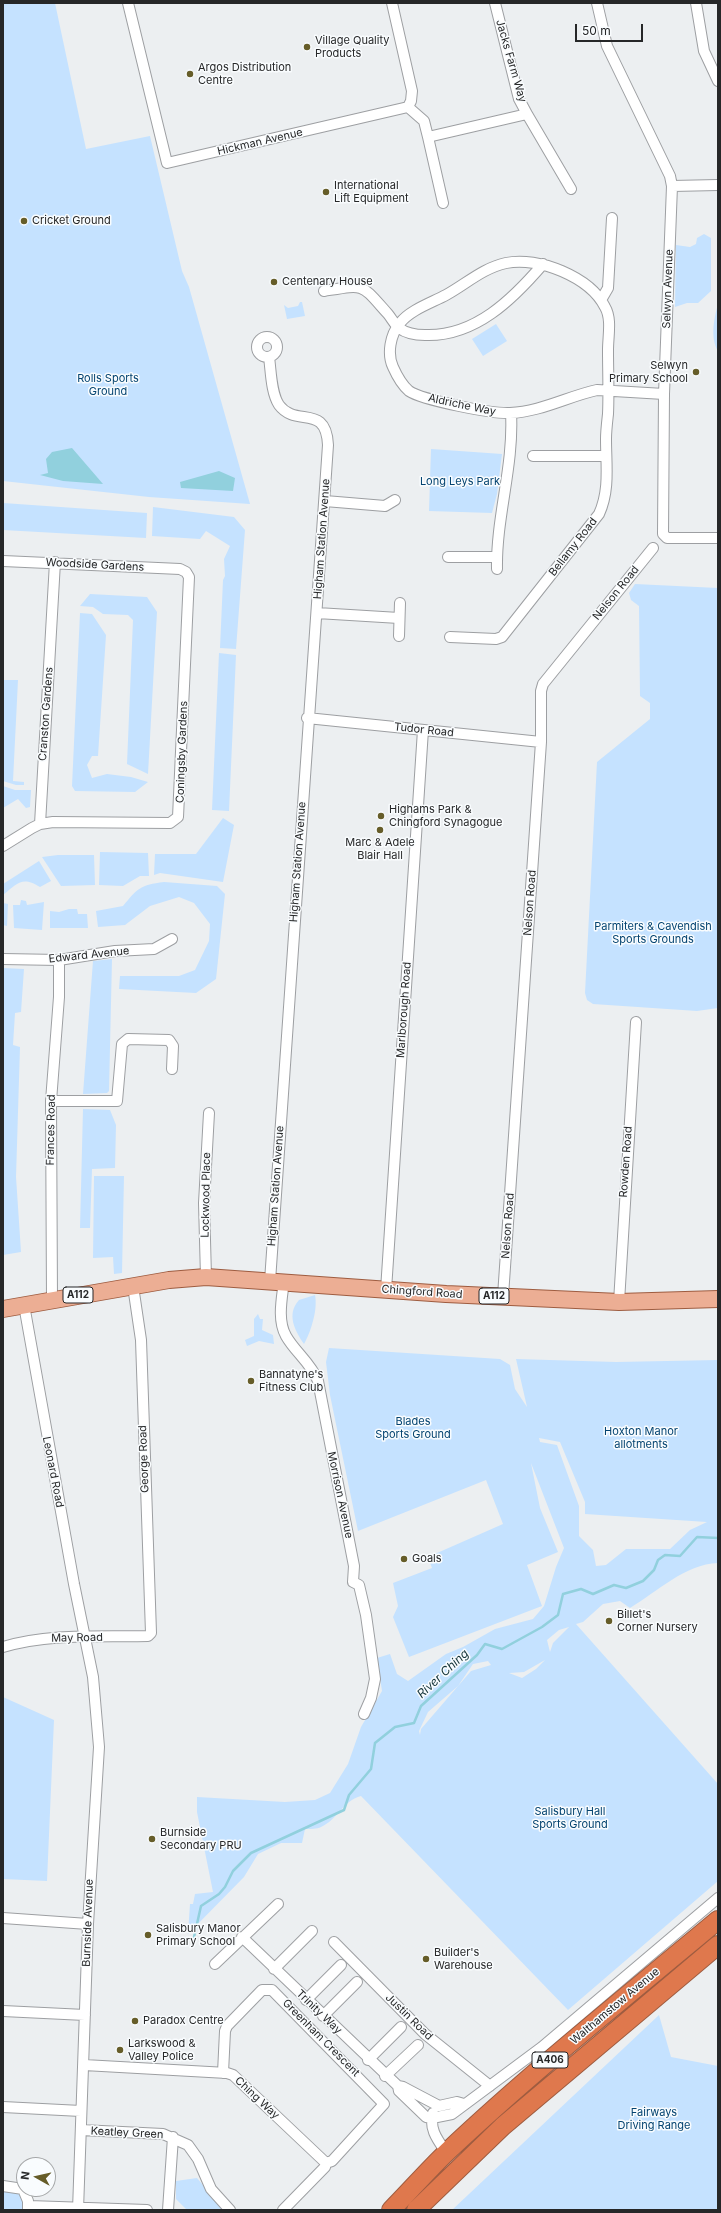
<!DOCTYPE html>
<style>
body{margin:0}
#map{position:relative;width:721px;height:2213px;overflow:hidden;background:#eceff1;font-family:Inter,sans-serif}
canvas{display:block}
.frame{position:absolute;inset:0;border:4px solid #262728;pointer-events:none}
.north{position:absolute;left:16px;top:2157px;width:40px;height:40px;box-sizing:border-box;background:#f9fcfe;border:1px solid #a5a7a8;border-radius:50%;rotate:278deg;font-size:11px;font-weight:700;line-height:16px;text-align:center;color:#262728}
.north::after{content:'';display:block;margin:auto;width:14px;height:18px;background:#665d29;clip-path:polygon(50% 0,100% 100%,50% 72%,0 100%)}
.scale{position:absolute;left:575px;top:24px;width:68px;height:18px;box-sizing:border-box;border:2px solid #262728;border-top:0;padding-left:5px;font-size:12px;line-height:14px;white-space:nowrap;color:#262728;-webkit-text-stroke:3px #f9fcfe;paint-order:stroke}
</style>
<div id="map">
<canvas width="721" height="2213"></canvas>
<div class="frame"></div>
<div class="north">N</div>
<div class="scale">50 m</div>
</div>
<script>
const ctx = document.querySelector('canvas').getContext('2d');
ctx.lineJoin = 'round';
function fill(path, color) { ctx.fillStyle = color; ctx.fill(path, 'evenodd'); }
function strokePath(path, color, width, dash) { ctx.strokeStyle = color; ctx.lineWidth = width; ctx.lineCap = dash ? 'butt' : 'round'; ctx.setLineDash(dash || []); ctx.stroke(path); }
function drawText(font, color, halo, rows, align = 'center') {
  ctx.font = font + ' Inter,sans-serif'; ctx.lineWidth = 3; ctx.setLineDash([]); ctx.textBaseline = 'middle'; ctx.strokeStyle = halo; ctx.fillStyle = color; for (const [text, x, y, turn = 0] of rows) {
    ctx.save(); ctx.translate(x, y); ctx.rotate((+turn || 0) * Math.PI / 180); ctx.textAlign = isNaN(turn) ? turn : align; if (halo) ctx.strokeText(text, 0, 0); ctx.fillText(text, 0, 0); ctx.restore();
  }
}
const green = new Path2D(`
 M 3,3 L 55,3 L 86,149 L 150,136 L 182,271 L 189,287 L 250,504 L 149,497 L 3,481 Z
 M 704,234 L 711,238 L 711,291 L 698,303 L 687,303 L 675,307 L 676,245 L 690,247 L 696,244 L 697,238 Z
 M 300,302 L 302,302 L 305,316 L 287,319 L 284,305 L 288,308 L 298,306 Z
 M 718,304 L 718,351 C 710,338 714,318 718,304 Z
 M 496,324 L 507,341 L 483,356 L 472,339 Z
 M 431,449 L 502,454 L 497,494 L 492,513 L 429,511 Z
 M 3,503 L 147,513 L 146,538 L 3,530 Z
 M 153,507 L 234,517 L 245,530 L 236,649 L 220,648 L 223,580 L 225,576 L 224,559 L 230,546 L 206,531 L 200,539 L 152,536 Z
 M 635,584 L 718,588 L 718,1008 L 697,1011 L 593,1004 L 587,1000 L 585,993 L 597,762 L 650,719 L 650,703 L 640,696 L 639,606 L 631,600 L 629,593 Z
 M 90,594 L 147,597 L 157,612 L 148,774 L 127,764 L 133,620 L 128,615 L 103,614 L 93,607 L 80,606 Z
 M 80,613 L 92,614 L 106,635 L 98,756 L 92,756 L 87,765 L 92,778 L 107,774 L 131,777 L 148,782 L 135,792 L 75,791 L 72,786 Z
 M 219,653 L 236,655 L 229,811 L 212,810 Z
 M 3,680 L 18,680 L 13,781 L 24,782 L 24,785 L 16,785 L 3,781 Z
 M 3,786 L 15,790 L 31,790 L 30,807 L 26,808 L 18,799 L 3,808 Z
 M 223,818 L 234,825 L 223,882 L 160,873 L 154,875 L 155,854 L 196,854 Z
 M 100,852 L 148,853 L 149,876 L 140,876 L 123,886 L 99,885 Z
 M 58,855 L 94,855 L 95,885 L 61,886 L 42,857 Z
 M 39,861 L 51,881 L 40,887 C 22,876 18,883 3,895 L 3,884 Z
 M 164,882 L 217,886 L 225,894 L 216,979 L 196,993 L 119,989 L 120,976 L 179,976 L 195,970 L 209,941 L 210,924 L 194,903 L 179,897 L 150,906 L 125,925 L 98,927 L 96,911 L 123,906 C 138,888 140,885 164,882 Z
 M 21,900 L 26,901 L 27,905 L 44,902 L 42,930 L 14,928 L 13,905 L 20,905 Z
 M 3,903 L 8,904 L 7,926 L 3,925 Z
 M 69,909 L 77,909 L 78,914 L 87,914 L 88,928 L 50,928 L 50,911 L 59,912 Z
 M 112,959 L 109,1091 L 107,1093 L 83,1094 L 93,961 Z
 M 3,968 L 24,969 L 21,1012 L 15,1013 L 13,1045 L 20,1047 L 16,1177 L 21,1252 L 3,1255 Z
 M 83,1109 L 110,1110 L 116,1125 L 115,1168 L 92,1169 L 90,1228 L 80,1228 Z
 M 94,1176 L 124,1176 L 122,1273 L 114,1274 L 113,1257 L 93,1258 Z
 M 315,1295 C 318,1309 311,1332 304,1344 C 295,1331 286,1314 299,1300 Z
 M 258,1314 L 260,1319 L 263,1319 L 262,1330 L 273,1335 L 274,1344 L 259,1341 L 247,1346 L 245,1340 L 254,1336 L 254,1319 Z
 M 329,1348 L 500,1359 L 510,1365 L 515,1389 L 527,1407 L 516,1359 L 616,1362 L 718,1360 L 718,1563 C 685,1564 657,1592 630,1608 L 620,1601 L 603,1604 L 583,1622 L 576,1624 L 718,1784 L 718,1881 L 568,2010 L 361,1796 C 344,1800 337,1820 321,1827 C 317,1829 310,1829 305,1829 L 302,1843 L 281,1843 L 258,1854 L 244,1877 L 188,1934 L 190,1904 L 193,1904 L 195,1894 L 213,1892 L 197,1812 L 197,1797 L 285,1802 L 315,1800 L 330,1793 L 348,1764 L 361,1727 L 382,1691 L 377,1658 L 390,1654 L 397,1674 L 408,1681 L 446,1654 L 463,1647 L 495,1629 L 533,1619 L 544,1606 L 556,1567 L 564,1548 L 531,1463 L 540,1508 L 558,1552 L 527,1565 L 542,1606 L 409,1657 L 393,1617 L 398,1606 L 393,1583 L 432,1568 L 428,1557 L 503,1524 L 486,1480 L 358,1531 L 330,1395 L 326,1362 ZM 539,1438 L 560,1442 L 585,1502 L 585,1514 L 707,1522 L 690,1530 L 670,1549 L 626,1549 L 606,1565 L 596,1566 L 593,1550 L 579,1536 L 579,1506 L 557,1445 L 540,1442 ZM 569,1627 L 553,1643 L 550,1652 L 547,1640 L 559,1630 ZM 545,1660 L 536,1669 L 522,1678 L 509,1673 L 524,1672 ZM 488,1661 L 491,1665 L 471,1671 L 421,1729 L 420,1735 L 419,1731 L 428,1712 L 458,1686 L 473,1664 Z
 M 3,1697 L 54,1720 L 47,1881 L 3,1879 Z
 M 659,2015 L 671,2057 L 718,2066 L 718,2210 L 452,2210 Z
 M 197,2178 L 224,2210 L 187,2210 L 176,2199 L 176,2181 Z
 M 3,2190 L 18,2192 L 23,2197 L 24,2210 L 3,2210 Z`);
const water = new Path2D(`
 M 72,448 L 103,484 L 63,481 L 40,475 L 48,473 L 46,459 L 52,452 Z
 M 219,471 L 235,478 L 233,491 L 181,488 L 180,482 Z`);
const stream = new Path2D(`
 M 194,1937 L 201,1906 L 219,1894 L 225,1887 L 233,1871 L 251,1853 L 344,1810 L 349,1795 L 371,1769 L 375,1743 L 395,1727 L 414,1723 L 421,1706 L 477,1655 L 485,1644 L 502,1649 L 542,1627 L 558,1615 L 563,1594 L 581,1589 L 593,1594 L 614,1585 L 626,1588 L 643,1581 L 654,1570 L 658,1560 L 665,1555 L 680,1556 L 697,1537 L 718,1538`);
const street = new Path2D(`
 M 128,3 L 167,163 L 408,107 L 411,101 L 412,91 L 392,3
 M 597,3 L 607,46 L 670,176 L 672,186 L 664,394 L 663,534 L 667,538 L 718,538
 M 696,3 L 704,51 L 718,81
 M 408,107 L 424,121 L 428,137 L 527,114 L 519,99 L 495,3
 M 527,114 L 571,189
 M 428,137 L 443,203
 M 672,186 L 718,185
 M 324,291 C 366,284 360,283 388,314 C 392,319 395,325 399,328 C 407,334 416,335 425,335 C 475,337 513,299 543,264
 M 601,300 L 608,288 L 612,218
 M257 347a10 10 0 1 1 20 0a10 10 0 1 1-20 0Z
 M 269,357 C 271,371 271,393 279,405 C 296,428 326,403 328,445 L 270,1281
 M 533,456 L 606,456
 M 325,501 L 385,506 L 395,500
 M 448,557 L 497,557
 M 3,561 L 180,569 L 186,572 L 189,577 L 178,817 L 170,823 L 53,822 L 40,824 L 32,828 L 3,846
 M 497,569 C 496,517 514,466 511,413
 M 317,613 L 399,618
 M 399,636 L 400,603
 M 450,637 L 496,639 L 502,637 L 599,514 C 610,490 606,465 606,439 C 606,431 607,423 608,414 C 609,393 608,371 608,350 C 608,336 612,319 605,307 C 590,277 538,256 506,263 C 483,268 466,284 446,295 C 431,303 410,310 400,323 C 390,335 387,354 393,367 C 397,376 402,385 409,391 C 422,400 493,414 510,413 C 540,412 569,396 597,390 L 664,394
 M 307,718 L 541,742
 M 40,824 L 55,562
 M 3,959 L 59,960 L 115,951 L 154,949 L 172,939
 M 51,1101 L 117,1101 L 122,1044 L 128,1039 L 169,1040 L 173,1046 L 172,1069
 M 206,1277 L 204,1203 L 209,1113
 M 284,1281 C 282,1298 277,1320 286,1336 C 295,1352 311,1363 318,1381 L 354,1566 L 353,1582 L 359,1585 L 366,1615 L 375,1679 L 371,1698 L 364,1714
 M 386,1290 L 423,730
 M 503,1296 L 541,742 L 541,691 L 543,684 L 653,548
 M 52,1300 L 51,1101 L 59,997 L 59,960
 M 619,1302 L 636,1022
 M 24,1305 L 74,1584 L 93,1677 L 99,1747 L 88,1924 L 78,2210
 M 3,1647 C 49,1633 100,1637 148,1636 L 151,1633 L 141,1340 L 133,1286
 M 3,1918 L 88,1924
 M 242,1937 L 398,2086 L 399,2091 L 426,2117 L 432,2118 L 452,2114 L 542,2047 L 718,1898
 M 334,1942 L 425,2034 L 490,2086
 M 215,1964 L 278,1904
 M 274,1969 L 312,1931
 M 306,2000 L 341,1965
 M 3,2011 L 85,2015
 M 323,2016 L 357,1982
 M 368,2060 L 401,2027
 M 84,2065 L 227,2073 L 233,2075 L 326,2163 L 325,2167 L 283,2210
 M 223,2073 L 225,2031 L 227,2026 L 262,1990 L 272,1990 L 384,2104 L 332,2161 L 326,2163
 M 385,2076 L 418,2045
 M 398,2086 L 403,2087 L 439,2106 L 457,2102 L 464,2104
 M 3,2107 L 81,2111
 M 433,2113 C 429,2129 437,2139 446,2152
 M 81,2130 L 163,2134 L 188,2145 L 198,2159 L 211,2189 L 230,2210
 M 3,2186 L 23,2189 L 28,2201 L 28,2210
 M 29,2206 L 147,2210
 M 168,2210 L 173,2137`);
const primary = new Path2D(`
 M 3,1309 L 169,1280 L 206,1277 L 446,1294 L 619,1302 L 718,1299`);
const highway = new Path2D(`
 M 391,2210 C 410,2191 428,2170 448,2151 C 534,2070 627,1996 718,1920
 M 416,2210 L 503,2126 L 718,1945`);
const markers = [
 [307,47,4,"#665d29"],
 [190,74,4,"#665d29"],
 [326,192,4,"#665d29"],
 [24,221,4,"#665d29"],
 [274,282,4,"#665d29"],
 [696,372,4,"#665d29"],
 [381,816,4,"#665d29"],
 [380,830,4,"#665d29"],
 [251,1381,4,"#665d29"],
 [404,1559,4,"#665d29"],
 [609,1621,4,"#665d29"],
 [152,1839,4,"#665d29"],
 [148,1935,4,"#665d29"],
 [426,1959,4,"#665d29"],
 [135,2021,4,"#665d29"],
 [120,2050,4,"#665d29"]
];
const shields = [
 [78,1295,30],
 [494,1296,30],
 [550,2060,36]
];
const shieldNames = [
 ["A112",78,1295],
 ["A112",494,1296],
 ["A406",550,2060]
];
const poiNames = [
 ["Village Quality",315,41],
 ["Products",315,54],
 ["Argos Distribution",198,68],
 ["Centre",198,81],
 ["International",334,186],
 ["Lift Equipment",334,199],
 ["Cricket Ground",32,221],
 ["Centenary House",282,282],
 ["Selwyn",688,366,"right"],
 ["Primary School",688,379,"right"],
 ["Highams Park &",389,810],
 ["Chingford Synagogue",389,823],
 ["Marc & Adele",380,843,"center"],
 ["Blair Hall",380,856,"center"],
 ["Bannatyne's",259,1375],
 ["Fitness Club",259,1388],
 ["Goals",412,1559],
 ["Billet's",617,1615],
 ["Corner Nursery",617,1628],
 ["Burnside",160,1833],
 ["Secondary PRU",160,1846],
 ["Salisbury Manor",156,1929],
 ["Primary School",156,1942],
 ["Builder's",434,1953],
 ["Warehouse",434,1966],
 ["Paradox Centre",143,2021],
 ["Larkswood &",128,2044],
 ["Valley Police",128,2057]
];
const streetNames = [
 ["Jacks Farm Way",511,61,74],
 ["Hickman Avenue",260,142,-13],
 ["Selwyn Avenue",668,289,-88],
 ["Aldriche Way",462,405,12],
 ["Higham Station Avenue",322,539,-86],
 ["Bellamy Road",573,547,-52],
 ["Woodside Gardens",95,565,3],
 ["Nelson Road",616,593,-51],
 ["Cranston Gardens",46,714,-86],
 ["Tudor Road",424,730,6],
 ["Coningsby Gardens",182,752,-88],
 ["Higham Station Avenue",298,862,-86],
 ["Nelson Road",530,903,-86],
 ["Edward Avenue",89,955,-6],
 ["Marlborough Road",404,1010,-86],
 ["Frances Road",51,1130,-89],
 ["Rowden Road",626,1162,-86],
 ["Higham Station Avenue",276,1186,-86],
 ["Lockwood Place",206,1195,-89],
 ["Nelson Road",508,1226,-86],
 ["Chingford Road",422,1292,4],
 ["George Road",144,1459,-92],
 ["Leonard Road",53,1472,79],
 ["Morrison Avenue",340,1495,78],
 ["May Road",77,1638,-1],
 ["Burnside Avenue",88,1923,-88],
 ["Walthamstow Avenue",615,2006,-40],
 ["Trinity Way",319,2012,44],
 ["Justin Road",409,2017,44],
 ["Greenham Crescent",321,2038,45],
 ["Ching Way",257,2098,43],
 ["Keatley Green",127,2133,3]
];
const parkNames = [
 ["Rolls Sports",108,379],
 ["Ground",108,392],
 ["Long Leys Park",460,482],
 ["Parmiters & Cavendish",653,927],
 ["Sports Grounds",653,940],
 ["Blades",413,1422],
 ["Sports Ground",413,1435],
 ["Hoxton Manor",641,1432],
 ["allotments",641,1445],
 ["Salisbury Hall",570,1812],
 ["Sports Ground",570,1825],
 ["Fairways",654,2113],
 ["Driving Range",654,2126]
];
const waterNames = [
 ["River Ching",443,1674,-43]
];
fill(green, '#c5e2ff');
fill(water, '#91d0dd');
strokePath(stream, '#91d0dd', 2.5);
strokePath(street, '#9d9fa2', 12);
strokePath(primary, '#9e5c40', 18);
strokePath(highway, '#9e5c40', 20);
strokePath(street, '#fff', 10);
strokePath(primary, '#ecae94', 16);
strokePath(highway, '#df784d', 18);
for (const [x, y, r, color] of markers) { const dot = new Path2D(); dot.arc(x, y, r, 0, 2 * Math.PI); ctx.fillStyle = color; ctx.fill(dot); strokePath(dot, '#f9fcfe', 1.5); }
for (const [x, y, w] of shields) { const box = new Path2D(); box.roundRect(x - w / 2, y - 8, w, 16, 3); ctx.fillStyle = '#f9fcfe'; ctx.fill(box); strokePath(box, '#262728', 1); }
drawText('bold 10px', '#262728', null, shieldNames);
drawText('11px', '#262728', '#f9fcfe', poiNames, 'left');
drawText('11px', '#262728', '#f9fcfe', streetNames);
drawText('11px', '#034370', '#f9fcfe', parkNames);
drawText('italic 12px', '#14343a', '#f9fcfe', waterNames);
</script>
